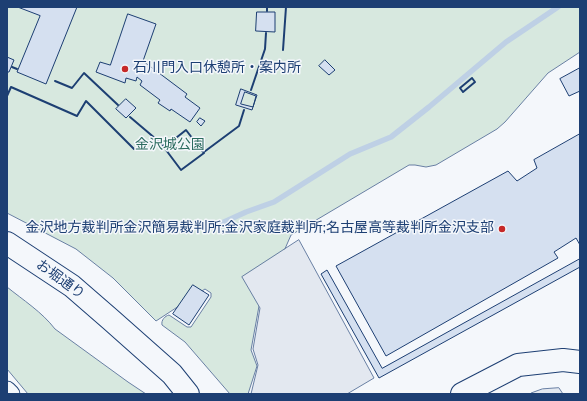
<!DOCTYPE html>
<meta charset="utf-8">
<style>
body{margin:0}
#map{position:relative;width:587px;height:401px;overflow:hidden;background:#f4f7fb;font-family:"Nunito Sans",sans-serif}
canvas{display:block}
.frame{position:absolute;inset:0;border:8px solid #1d3f73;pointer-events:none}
</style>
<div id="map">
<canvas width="587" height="401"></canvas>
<div class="frame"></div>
</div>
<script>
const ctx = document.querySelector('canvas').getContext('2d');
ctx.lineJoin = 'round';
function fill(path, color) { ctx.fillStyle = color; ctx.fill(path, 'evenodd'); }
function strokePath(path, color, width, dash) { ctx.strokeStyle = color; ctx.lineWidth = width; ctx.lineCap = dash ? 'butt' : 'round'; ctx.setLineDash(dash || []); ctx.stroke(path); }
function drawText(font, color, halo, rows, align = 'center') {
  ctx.font = font + ' "Nunito Sans","Noto Sans JP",sans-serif'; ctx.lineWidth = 3; ctx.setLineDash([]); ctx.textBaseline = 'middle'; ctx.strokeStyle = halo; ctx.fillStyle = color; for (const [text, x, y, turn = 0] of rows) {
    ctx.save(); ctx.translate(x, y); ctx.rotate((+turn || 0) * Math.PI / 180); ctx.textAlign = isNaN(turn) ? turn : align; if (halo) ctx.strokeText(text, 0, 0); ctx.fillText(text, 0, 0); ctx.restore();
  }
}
const green = new Path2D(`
 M 7,7 L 580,7 L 580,52 L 548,73 L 505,122 L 497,129 L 436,165 L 426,167 L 415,165 L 409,165 L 291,235 L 267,290 L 259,306 L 251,350 L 257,366 L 248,394 L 230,394 L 185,342 L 162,325 C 161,320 165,316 169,315 L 187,327 L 191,327 L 211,297 L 211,293 L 205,289 L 156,321 L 113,278 L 76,249 L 7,213 Z
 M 7,287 C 23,300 42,312 55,329 L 128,382 L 146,394 L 28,394 L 7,369 Z`);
const parking = new Path2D(`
 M 299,240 L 374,378 L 347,394 L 251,394 L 258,365 L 253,349 L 260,308 L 242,277 Z
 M 559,388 L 563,394 L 531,394 L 531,393 L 542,389 Z`);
const stream = new Path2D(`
 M 213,227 L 246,212 L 274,202 L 350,154 L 391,137 L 429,107 L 506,42 L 558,7`);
const building = new Path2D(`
 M 18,7 L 77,7 L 46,84 L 17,72 L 40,16 Z
 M 257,12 L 275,12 L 275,32 L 256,31 Z
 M 128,14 L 156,24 L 143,61 L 187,94 L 185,97 L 200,108 L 190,122 L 171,109 L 170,111 L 158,103 L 160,100 L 140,85 L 142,81 L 137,77 L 136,81 L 126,78 L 125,83 L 96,72 L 100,62 L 110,65 Z
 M 7,57 L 14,60 L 9,72 L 7,72 Z
 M 325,60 L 335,70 L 329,75 L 319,66 Z
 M 580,68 L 580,91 L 569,96 L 560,79 Z
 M 241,89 L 257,95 L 252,110 L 236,105 Z
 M 245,92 L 256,96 L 253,107 L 241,104 Z
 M 126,99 L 136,108 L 126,118 L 116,109 Z
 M 200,118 L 205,121 L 201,126 L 197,122 Z
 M 580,134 L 580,245 L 576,238 L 554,252 L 558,258 L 386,356 L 336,266 L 508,171 L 517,181 L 537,168 L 534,160 Z
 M 580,259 L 580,267 L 379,378 L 321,274 L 327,270 L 382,368 Z
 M 193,285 L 209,295 L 189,325 L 173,314 Z`);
const minor = new Path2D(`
 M 7,390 L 11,394`);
const primary = new Path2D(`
 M 7,243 L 72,286 L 110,319 L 172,374 L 188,394`);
const trunk = new Path2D(`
 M 462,394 L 518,365 L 563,360 L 580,362`);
const wall = new Path2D(`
 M 267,11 L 267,7
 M 283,50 L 286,7
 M 12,67 L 17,69
 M 472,78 L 475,82 L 463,92 L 460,88 Z
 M 55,81 L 72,88 L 84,73 L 118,105
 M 251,90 L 265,49 L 266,33
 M 7,96 L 11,87 L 77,116 L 86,101 L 134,149
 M 130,117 L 163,145
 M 167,143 L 163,146 L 181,170 L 204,153
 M 167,145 L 186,130 L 203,152
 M 204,152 L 239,126 L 244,110`);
const markers = [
 [125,69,4,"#c62828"],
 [502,229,4,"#c62828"]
];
const poiNames = [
 ["石川門入口休憩所・案内所",133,69],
 ["金沢地方裁判所金沢簡易裁判所;金沢家庭裁判所;名古屋高等裁判所金沢支部",494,229,"right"]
];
const parkNames = [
 ["金沢城公園",170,146]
];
const streetNames = [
 ["お堀通り",60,280,36]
];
fill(green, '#d7e8df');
strokePath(green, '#687fa3', 1);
fill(parking, '#e3e8f0');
strokePath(parking, '#687fa3', 1);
strokePath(stream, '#bed0e5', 5.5);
fill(building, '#d5e0f0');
strokePath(building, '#1d3f73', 1);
strokePath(minor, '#1d3f73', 19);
strokePath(primary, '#1d3f73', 24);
strokePath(trunk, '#1d3f73', 24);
strokePath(minor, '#f4f7fb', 17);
strokePath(primary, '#f4f7fb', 22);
strokePath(trunk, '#f4f7fb', 22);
strokePath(wall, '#1d3f73', 2);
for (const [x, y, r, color] of markers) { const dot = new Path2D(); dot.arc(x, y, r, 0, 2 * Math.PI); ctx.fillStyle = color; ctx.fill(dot); strokePath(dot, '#f4f7fb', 1.5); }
drawText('14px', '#1d3f73', '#f4f7fb', poiNames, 'left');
drawText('14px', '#2c6c60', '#f4f7fb', parkNames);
drawText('14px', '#1d3f73', '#f4f7fb', streetNames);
</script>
